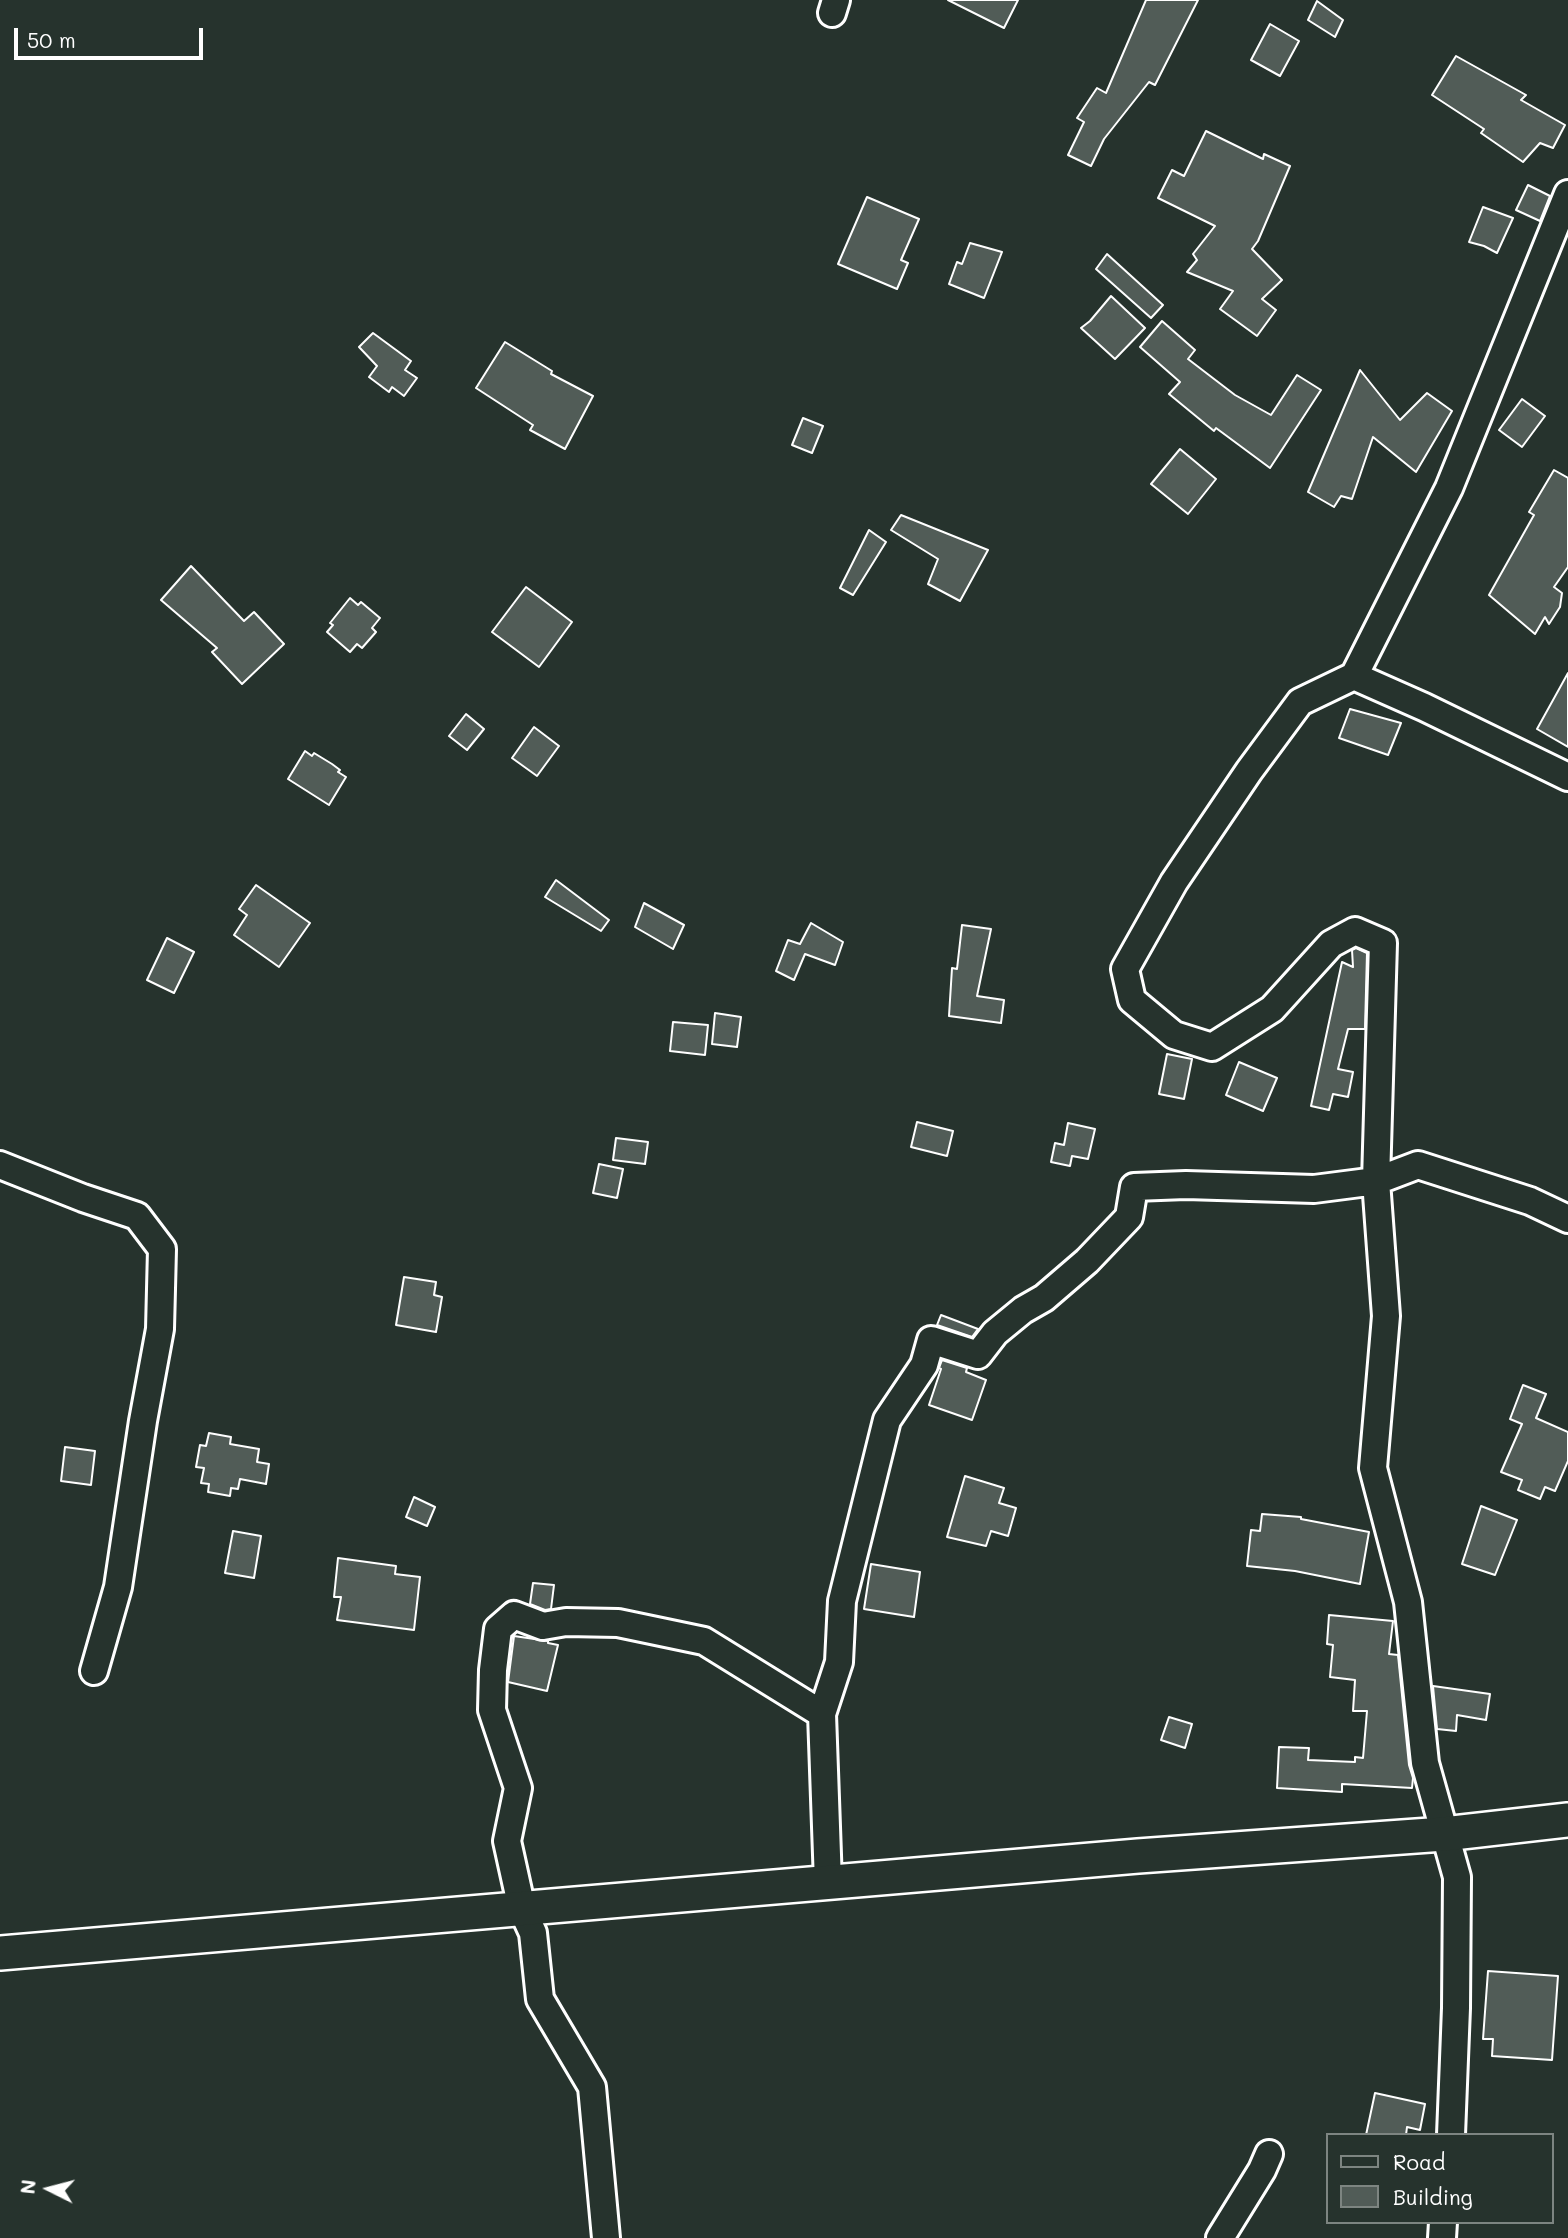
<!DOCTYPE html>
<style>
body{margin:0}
#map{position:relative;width:1568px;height:2238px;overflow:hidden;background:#26332d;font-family:Mali,sans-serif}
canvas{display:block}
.legend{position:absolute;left:1326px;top:2133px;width:228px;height:91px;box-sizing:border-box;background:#26332d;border:2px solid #7d8581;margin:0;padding:9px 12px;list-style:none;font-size:21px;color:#fff}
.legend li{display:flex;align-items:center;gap:14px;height:35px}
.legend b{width:35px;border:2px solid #7d8581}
.north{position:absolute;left:14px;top:2154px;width:70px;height:70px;-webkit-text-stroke:5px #26332d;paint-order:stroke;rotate:276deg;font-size:19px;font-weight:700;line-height:28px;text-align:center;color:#fff}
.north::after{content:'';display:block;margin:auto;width:24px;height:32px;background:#fff;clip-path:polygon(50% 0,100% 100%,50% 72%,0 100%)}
.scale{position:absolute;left:14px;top:28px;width:189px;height:32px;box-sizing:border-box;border:4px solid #fff;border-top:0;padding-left:9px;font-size:21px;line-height:24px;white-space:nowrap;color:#fff;-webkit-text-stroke:5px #26332d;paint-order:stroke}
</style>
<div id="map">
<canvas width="1568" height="2238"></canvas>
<ul class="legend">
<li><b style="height:9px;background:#26332d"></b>Road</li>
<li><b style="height:19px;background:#515c57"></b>Building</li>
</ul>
<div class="north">N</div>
<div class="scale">50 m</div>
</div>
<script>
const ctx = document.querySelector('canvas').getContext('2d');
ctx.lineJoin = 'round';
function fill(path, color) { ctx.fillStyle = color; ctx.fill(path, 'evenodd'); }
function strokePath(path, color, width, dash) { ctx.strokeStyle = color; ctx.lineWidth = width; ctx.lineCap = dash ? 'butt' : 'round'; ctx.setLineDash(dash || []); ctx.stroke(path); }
const building = new Path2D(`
 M 948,0 L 1018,0 L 1004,28 Z
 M 1146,0 L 1198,0 L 1155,85 L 1149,82 L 1104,139 L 1091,166 L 1068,155 L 1084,122 L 1077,118 L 1097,88 L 1106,93 Z
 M 1317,1 L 1343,20 L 1335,37 L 1308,20 Z
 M 1270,24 L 1299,41 L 1280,76 L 1251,60 Z
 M 1456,56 L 1526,95 L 1521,100 L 1565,125 L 1553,148 L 1540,143 L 1523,162 L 1481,133 L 1484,129 L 1432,95 Z
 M 1206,131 L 1263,159 L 1264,154 L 1290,166 L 1258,241 L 1252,249 L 1282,280 L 1262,299 L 1276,310 L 1257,336 L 1220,309 L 1233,291 L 1187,272 L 1197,260 L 1193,254 L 1215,226 L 1158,198 L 1172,170 L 1184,176 Z
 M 1528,185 L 1550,196 L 1540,221 L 1516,210 Z
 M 867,197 L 919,219 L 901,260 L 908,263 L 897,289 L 838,264 Z
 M 1483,207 L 1513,218 L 1497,253 L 1484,246 L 1469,242 Z
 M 970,243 L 1002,252 L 984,298 L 949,284 L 957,262 L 962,264 Z
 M 1107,254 L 1163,305 L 1151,318 L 1096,269 Z
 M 1111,296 L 1145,328 L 1115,359 L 1081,328 L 1090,321 Z
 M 1162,321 L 1195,350 L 1188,359 L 1235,395 L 1271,415 L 1297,375 L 1321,390 L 1270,468 L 1216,428 L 1214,431 L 1169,394 L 1180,382 L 1140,347 Z
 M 373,333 L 411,361 L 405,370 L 417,378 L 404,396 L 392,387 L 389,392 L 369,377 L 377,366 L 359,347 Z
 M 505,342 L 552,371 L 551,374 L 593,396 L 565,449 L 530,430 L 533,425 L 476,388 Z
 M 1360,370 L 1400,420 L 1427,393 L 1452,411 L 1416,472 L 1373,437 L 1352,499 L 1341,496 L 1334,507 L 1308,492 Z
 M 1522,399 L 1545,416 L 1522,447 L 1499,430 Z
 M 803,418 L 823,426 L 812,453 L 792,445 Z
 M 1180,449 L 1216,479 L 1188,514 L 1151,484 Z
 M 1554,470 L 1568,478 L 1568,567 L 1554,587 L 1562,593 L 1560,607 L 1549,624 L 1545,617 L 1535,634 L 1489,595 L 1534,515 L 1529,512 Z
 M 901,515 L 988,550 L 960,601 L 928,584 L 938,559 L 891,530 Z
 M 869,530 L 886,542 L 853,595 L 840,588 Z
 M 191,566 L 244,621 L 254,612 L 284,644 L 242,684 L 212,652 L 217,648 L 161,600 Z
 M 526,587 L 572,622 L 539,667 L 492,632 Z
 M 350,598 L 358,605 L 361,602 L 380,618 L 372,628 L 376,632 L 362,648 L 357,644 L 350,652 L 327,632 L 333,625 L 330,623 Z
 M 1568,673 L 1568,747 L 1537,729 Z
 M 1350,709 L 1401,723 L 1388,755 L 1339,738 Z
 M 466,714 L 484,729 L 467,750 L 449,736 Z
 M 534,727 L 559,746 L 537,776 L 512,758 Z
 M 305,751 L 312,756 L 314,753 L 332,764 L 340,770 L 338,772 L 346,777 L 329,805 L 288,779 Z
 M 556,880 L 609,920 L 601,931 L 545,897 Z
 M 256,885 L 310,923 L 279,967 L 234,935 L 247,915 L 239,909 Z
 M 644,903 L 684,925 L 673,949 L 635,927 Z
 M 811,923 L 843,942 L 835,965 L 805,954 L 794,980 L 776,971 L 788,940 L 800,944 Z
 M 962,925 L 991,929 L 977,996 L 1004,1000 L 1001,1023 L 949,1016 L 952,968 L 957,969 Z
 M 167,938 L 194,952 L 174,993 L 147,980 Z
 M 1356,948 L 1367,953 L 1365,1029 L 1348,1029 L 1338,1069 L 1353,1072 L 1348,1097 L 1333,1094 L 1329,1110 L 1311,1106 L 1342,962 L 1353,967 L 1352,950 Z
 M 715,1013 L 741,1017 L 737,1047 L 712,1044 Z
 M 673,1022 L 708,1025 L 705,1055 L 670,1051 Z
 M 1167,1054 L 1192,1059 L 1184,1099 L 1159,1094 Z
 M 1239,1062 L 1277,1078 L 1263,1111 L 1226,1095 Z
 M 917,1122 L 953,1131 L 947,1156 L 911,1147 Z
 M 1068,1123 L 1095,1129 L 1088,1159 L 1072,1156 L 1070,1166 L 1051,1162 L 1055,1143 L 1064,1145 Z
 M 616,1138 L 648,1142 L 645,1164 L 613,1160 Z
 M 599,1164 L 623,1169 L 617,1198 L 593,1193 Z
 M 404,1277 L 436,1282 L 434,1295 L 442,1297 L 436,1332 L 396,1325 Z
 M 941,1315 L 978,1329 L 972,1337 L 937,1325 Z
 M 942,1360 L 967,1368 L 966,1372 L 986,1380 L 972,1420 L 929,1405 L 941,1369 L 939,1368 Z
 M 1523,1385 L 1546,1394 L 1536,1418 L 1568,1432 L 1568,1461 L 1555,1491 L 1545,1487 L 1540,1499 L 1518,1490 L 1522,1480 L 1501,1472 L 1522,1424 L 1510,1419 Z
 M 209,1433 L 231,1437 L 230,1444 L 259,1449 L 257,1462 L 269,1464 L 266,1484 L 240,1479 L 238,1489 L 231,1488 L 230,1496 L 208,1492 L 209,1484 L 201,1483 L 204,1468 L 196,1467 L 200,1445 L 206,1446 Z
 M 65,1447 L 95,1451 L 91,1485 L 61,1481 Z
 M 965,1476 L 1004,1488 L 999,1503 L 1016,1508 L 1008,1536 L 991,1531 L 986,1546 L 947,1537 Z
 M 414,1497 L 435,1507 L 427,1526 L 406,1517 Z
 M 1481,1506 L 1517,1520 L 1495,1575 L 1462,1564 Z
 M 1262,1514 L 1301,1517 L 1301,1519 L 1369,1532 L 1360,1584 L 1295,1571 L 1247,1566 L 1251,1530 L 1260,1531 Z
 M 233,1531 L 261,1536 L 254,1578 L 225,1573 Z
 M 338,1558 L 396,1566 L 395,1574 L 420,1577 L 414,1630 L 337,1620 L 341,1597 L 334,1597 Z
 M 871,1564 L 920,1572 L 914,1617 L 864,1609 Z
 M 533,1583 L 554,1585 L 551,1609 L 545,1610 L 530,1604 Z
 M 1329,1615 L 1393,1621 L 1389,1654 L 1398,1655 L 1409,1765 L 1413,1778 L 1412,1788 L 1342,1784 L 1342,1792 L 1277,1788 L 1279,1747 L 1309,1748 L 1308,1760 L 1355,1762 L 1355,1757 L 1363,1758 L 1367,1711 L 1353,1711 L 1355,1680 L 1330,1677 L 1333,1645 L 1327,1644 Z
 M 514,1636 L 548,1641 L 548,1643 L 558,1645 L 547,1691 L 508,1682 Z
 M 1433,1686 L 1490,1694 L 1486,1720 L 1457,1715 L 1456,1731 L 1437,1729 Z
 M 1169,1717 L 1192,1724 L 1185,1748 L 1161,1740 Z
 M 1488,1971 L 1558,1976 L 1552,2060 L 1492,2056 L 1493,2039 L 1483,2039 Z
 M 1375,2093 L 1425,2104 L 1420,2130 L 1407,2127 L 1406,2135 L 1366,2135 Z`);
const minor = new Path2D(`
 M 832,13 L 836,0
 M 1354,676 L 1449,488 L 1568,194
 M 0,1165 L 83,1198 L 137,1216 L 162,1249 L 160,1329 L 143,1421 L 118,1587 L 94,1671
 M 828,1883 L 822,1714 L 839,1662 L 842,1601 L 887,1420 L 924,1365 L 931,1340 L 978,1355 L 995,1333 L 1023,1310 L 1044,1298 L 1087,1261 L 1129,1217 L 1134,1187 L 1186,1185 L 1314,1189 L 1376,1181 L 1418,1165 L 1530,1201 L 1568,1219
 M 1451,2135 L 1456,2008 L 1457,1877 L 1425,1763 L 1408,1602 L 1373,1468 L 1386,1316 L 1376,1181 L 1383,943 L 1355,931 L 1331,944 L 1272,1009 L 1212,1047 L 1174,1035 L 1132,1000 L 1125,969 L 1174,882 L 1249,771 L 1300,702 L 1354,676 L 1424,707 L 1568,777
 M 606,2238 L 592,2087 L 540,1999 L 533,1933 L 522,1909 L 507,1841 L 518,1788 L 492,1710 L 493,1670 L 498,1629 L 514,1615 L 543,1626 L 566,1622 L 618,1623 L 704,1641 L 822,1714
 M 1220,2238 L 1262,2170 L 1269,2154
 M 1442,2238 L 1443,2222`);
const tertiary = new Path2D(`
 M 0,1953 L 1138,1856 L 1444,1834 L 1568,1820`);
fill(building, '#515c57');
strokePath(building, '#fff', 2);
strokePath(minor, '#fff', 32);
strokePath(tertiary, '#fff', 38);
strokePath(minor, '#26332d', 26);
strokePath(tertiary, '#26332d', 33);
</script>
